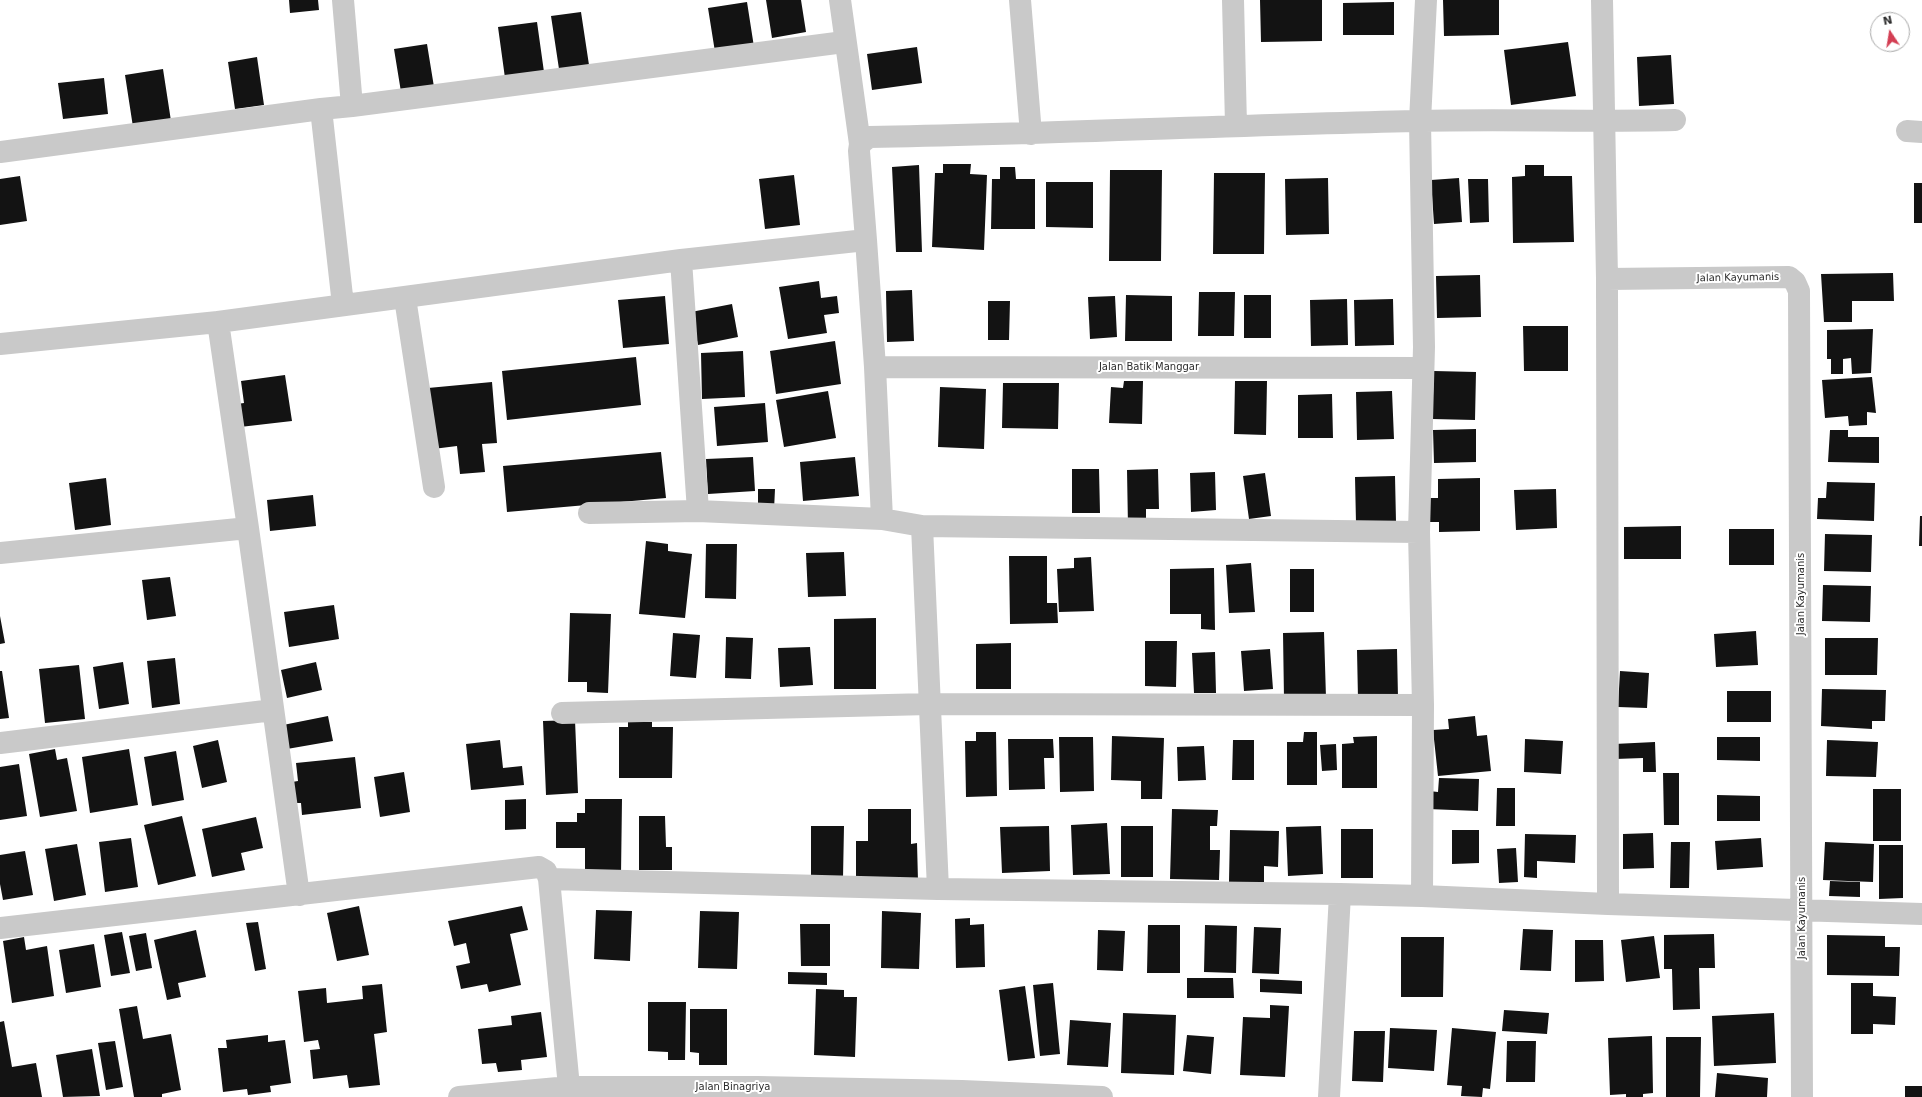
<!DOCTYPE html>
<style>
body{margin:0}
#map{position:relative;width:1922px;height:1097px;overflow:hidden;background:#fff;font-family:"DejaVu Sans",sans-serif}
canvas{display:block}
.north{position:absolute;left:1870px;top:12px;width:40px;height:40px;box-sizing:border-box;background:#fff;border:1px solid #ababab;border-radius:50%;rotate:348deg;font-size:11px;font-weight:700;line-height:16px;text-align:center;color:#2c2c2c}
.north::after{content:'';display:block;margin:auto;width:14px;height:18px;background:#d33e53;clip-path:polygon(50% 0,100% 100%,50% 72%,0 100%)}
</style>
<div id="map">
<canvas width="1922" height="1097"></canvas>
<div class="north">N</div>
</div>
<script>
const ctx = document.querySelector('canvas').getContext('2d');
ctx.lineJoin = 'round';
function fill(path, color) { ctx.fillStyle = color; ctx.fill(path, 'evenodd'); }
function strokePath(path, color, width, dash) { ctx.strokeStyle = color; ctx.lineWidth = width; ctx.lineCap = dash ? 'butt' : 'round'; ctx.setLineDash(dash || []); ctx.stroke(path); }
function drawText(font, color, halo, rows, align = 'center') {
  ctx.font = font + ' "DejaVu Sans",sans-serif'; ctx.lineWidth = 4; ctx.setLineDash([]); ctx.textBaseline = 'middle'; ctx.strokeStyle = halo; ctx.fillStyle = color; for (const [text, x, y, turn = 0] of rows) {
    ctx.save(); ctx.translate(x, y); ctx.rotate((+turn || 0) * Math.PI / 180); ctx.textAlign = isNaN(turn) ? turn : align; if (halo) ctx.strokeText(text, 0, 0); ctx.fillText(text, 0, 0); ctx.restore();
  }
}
const building = new Path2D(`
 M 289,0 L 318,0 L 319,10 L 290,13 Z
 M 766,0 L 801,0 L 806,32 L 772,38 Z
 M 1260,0 L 1322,0 L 1322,41 L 1261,42 Z
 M 1443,0 L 1499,0 L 1499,35 L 1444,36 Z
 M 747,2 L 754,47 L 715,52 L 708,8 Z
 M 1394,2 L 1394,35 L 1343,35 L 1343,3 Z
 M 581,12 L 589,65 L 559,69 L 551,16 Z
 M 537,22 L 544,72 L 505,78 L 498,27 Z
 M 1568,42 L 1576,96 L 1511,105 L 1504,50 Z
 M 427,44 L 434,87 L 401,92 L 394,49 Z
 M 917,47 L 922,83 L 872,90 L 867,54 Z
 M 1671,55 L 1674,104 L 1639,106 L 1637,57 Z
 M 257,57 L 264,105 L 235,109 L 228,62 Z
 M 163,69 L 171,121 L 133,127 L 125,75 Z
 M 104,78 L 108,114 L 63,119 L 58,83 Z
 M 943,164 L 971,164 L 970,174 L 987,175 L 984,250 L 932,247 L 935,173 L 943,173 Z
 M 919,165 L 922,252 L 896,252 L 892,167 Z
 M 1525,165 L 1544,165 L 1544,176 L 1572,176 L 1574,242 L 1513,243 L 1512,177 L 1525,176 Z
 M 1000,167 L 1015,167 L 1016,179 L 1035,179 L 1035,229 L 991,229 L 992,179 L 1000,179 Z
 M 1110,170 L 1162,170 L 1161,261 L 1109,261 Z
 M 1214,173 L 1265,173 L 1264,254 L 1213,254 Z
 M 794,175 L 800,225 L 765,229 L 759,179 Z
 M 20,176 L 27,221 L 0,225 L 0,179 Z
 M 1328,178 L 1329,234 L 1286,235 L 1285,179 Z
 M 1459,178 L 1462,222 L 1434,224 L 1431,180 Z
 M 1468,179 L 1488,179 L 1489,222 L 1470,223 Z
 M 1046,182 L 1093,182 L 1093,228 L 1046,227 Z
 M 1914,183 L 1922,183 L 1922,223 L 1914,223 Z
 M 1893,273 L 1894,301 L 1852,301 L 1852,322 L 1824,322 L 1821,274 Z
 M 1480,275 L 1481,317 L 1437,318 L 1436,276 Z
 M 819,281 L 821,298 L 837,296 L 839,313 L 824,315 L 827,333 L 788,339 L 779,287 Z
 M 912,290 L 914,341 L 887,342 L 886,291 Z
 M 1199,292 L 1235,292 L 1234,336 L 1198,336 Z
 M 1126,295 L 1172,296 L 1172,341 L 1125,341 Z
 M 1244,295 L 1271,295 L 1271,338 L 1244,338 Z
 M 665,296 L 669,344 L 623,348 L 618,300 Z
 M 1115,296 L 1117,337 L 1090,339 L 1088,297 Z
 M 1347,299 L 1348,345 L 1311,346 L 1310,300 Z
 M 1393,299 L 1394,345 L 1355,346 L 1354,300 Z
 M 988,301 L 1010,301 L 1009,340 L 988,340 Z
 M 732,304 L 738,337 L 698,345 L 691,312 Z
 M 1523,326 L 1568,326 L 1568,371 L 1524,371 Z
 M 1873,329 L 1871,373 L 1852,374 L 1851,358 L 1843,359 L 1843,374 L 1831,374 L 1831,359 L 1827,359 L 1827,330 Z
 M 835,341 L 841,384 L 776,394 L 770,351 Z
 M 743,351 L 745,397 L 702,399 L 701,353 Z
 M 636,357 L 641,405 L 507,420 L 502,371 Z
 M 1434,371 L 1476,372 L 1475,420 L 1432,419 Z
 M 285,375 L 292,421 L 240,427 L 237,404 L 244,403 L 241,381 Z
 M 1872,377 L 1876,413 L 1867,412 L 1867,425 L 1849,426 L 1848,416 L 1825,418 L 1822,380 Z
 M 1124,381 L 1143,381 L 1142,424 L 1109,423 L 1111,387 L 1123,388 Z
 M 1235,381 L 1267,381 L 1266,435 L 1234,434 Z
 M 492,382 L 497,443 L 482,444 L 485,472 L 460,474 L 457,446 L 433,449 L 428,388 Z
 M 1003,383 L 1059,383 L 1058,429 L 1002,428 Z
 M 940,387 L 986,389 L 984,449 L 938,447 Z
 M 828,391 L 836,438 L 784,447 L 776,400 Z
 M 1392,391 L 1394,439 L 1357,440 L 1356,392 Z
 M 1332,394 L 1333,438 L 1298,438 L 1298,395 Z
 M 765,403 L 768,442 L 717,446 L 714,407 Z
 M 1476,429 L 1476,462 L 1434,463 L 1433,430 Z
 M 1830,430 L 1848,430 L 1848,437 L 1879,437 L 1879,463 L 1828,462 Z
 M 661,452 L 666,498 L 507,512 L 503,466 Z
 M 753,457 L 755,491 L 708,494 L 706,459 Z
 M 855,457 L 859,496 L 803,501 L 800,462 Z
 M 1072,469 L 1099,469 L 1100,513 L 1072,513 Z
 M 1158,469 L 1159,509 L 1146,509 L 1146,526 L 1128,527 L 1127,470 Z
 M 1215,472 L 1216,510 L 1191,512 L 1190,473 Z
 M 1265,473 L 1271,516 L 1249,519 L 1243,476 Z
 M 1395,476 L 1396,522 L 1356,523 L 1355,477 Z
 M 106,478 L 111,525 L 75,530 L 69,483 Z
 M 1480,478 L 1480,531 L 1439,532 L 1439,522 L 1429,522 L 1428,498 L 1438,498 L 1438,479 Z
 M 1827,482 L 1875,483 L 1874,521 L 1817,519 L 1818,498 L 1826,498 Z
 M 758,489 L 775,489 L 774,510 L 758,510 Z
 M 1556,489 L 1557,528 L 1516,530 L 1514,490 Z
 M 313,495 L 316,526 L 270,531 L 267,500 Z
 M 1920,516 L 1922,516 L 1922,546 L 1919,546 Z
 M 1681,526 L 1681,559 L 1624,559 L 1624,527 Z
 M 1729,529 L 1774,529 L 1774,565 L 1729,565 Z
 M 1825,534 L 1872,535 L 1871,572 L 1824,571 Z
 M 646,541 L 668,544 L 668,551 L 692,554 L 685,618 L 639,614 Z
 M 706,544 L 737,544 L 736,599 L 705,598 Z
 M 844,552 L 846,596 L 808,597 L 806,553 Z
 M 1009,556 L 1047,556 L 1047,603 L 1057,603 L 1058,623 L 1010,624 Z
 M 1091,557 L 1094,611 L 1059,612 L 1057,569 L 1074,568 L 1074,558 Z
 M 1251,563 L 1255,612 L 1229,613 L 1226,565 Z
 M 1214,568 L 1215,630 L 1201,629 L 1201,614 L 1170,614 L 1170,569 Z
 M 1290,569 L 1314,569 L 1314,612 L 1290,612 Z
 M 170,577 L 176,616 L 147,620 L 142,580 Z
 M 1823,585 L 1871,586 L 1870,622 L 1822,621 Z
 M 334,605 L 339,639 L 289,647 L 284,612 Z
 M 570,613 L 611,614 L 608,693 L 587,692 L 587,682 L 568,682 Z
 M 0,616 L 5,643 L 0,644 Z
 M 876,618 L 876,689 L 834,689 L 834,619 Z
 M 1756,631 L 1758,665 L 1716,667 L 1714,634 Z
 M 1324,632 L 1326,698 L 1284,699 L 1283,633 Z
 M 673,633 L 700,635 L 696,678 L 670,676 Z
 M 726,637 L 753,638 L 751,679 L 725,678 Z
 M 1825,638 L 1878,638 L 1877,675 L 1825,675 Z
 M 1145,641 L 1177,641 L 1176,687 L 1145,686 Z
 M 1011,643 L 1011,689 L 976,689 L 976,644 Z
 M 810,647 L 813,685 L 780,687 L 778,648 Z
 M 1270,649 L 1273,689 L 1244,691 L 1241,651 Z
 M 1397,649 L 1398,698 L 1358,699 L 1357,650 Z
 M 1215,652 L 1216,693 L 1194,693 L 1192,653 Z
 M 175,658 L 180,704 L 152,708 L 147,661 Z
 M 123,662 L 129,704 L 99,709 L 93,667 Z
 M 316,662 L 322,690 L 287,698 L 281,670 Z
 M 79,665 L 85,719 L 45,723 L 39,669 Z
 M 0,671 L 2,671 L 9,718 L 0,719 Z
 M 1620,671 L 1649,673 L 1647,708 L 1618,707 Z
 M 1822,689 L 1886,690 L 1885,721 L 1872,721 L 1872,729 L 1821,726 Z
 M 1727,691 L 1771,691 L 1771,722 L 1727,722 Z
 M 328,716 L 333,741 L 287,749 L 283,725 Z
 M 1475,716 L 1477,736 L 1487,735 L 1491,771 L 1438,776 L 1433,730 L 1449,729 L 1448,719 Z
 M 575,720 L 578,793 L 546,795 L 543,721 Z
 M 628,722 L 652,722 L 652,727 L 673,727 L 672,778 L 619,778 L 619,727 L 628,727 Z
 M 976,732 L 996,732 L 997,796 L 966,797 L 965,741 L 976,741 Z
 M 1304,732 L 1317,732 L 1317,785 L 1287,785 L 1287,742 L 1303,742 Z
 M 1112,736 L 1164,738 L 1162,799 L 1141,799 L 1141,781 L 1111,780 Z
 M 1377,736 L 1377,788 L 1342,788 L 1342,744 L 1354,743 L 1353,737 Z
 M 1059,737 L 1093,737 L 1094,791 L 1060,792 Z
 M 1717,737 L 1760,737 L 1760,761 L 1717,760 Z
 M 1008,739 L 1053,739 L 1054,758 L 1044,758 L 1045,789 L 1009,790 Z
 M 1525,739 L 1563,741 L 1561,774 L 1524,772 Z
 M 218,740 L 227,782 L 202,788 L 193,746 Z
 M 500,740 L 503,768 L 522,766 L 524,785 L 471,790 L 466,744 Z
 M 1233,740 L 1254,740 L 1254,780 L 1232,780 Z
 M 1827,740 L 1878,742 L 1876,777 L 1826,776 Z
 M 1655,742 L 1656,772 L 1643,772 L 1643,758 L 1615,759 L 1614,744 Z
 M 1336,744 L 1337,770 L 1322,771 L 1320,745 Z
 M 1204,746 L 1206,780 L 1178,781 L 1177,747 Z
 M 55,749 L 57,760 L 67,758 L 77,811 L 40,817 L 29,754 Z
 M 129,749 L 138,805 L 90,813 L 82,757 Z
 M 176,751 L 184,800 L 152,806 L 144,757 Z
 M 355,757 L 361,808 L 302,815 L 301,803 L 295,803 L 292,782 L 298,781 L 296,763 Z
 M 19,764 L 27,816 L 0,820 L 0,767 Z
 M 404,772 L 410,812 L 380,817 L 374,777 Z
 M 1663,773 L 1679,773 L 1679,825 L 1664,825 Z
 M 1439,778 L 1479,779 L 1478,811 L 1428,809 L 1429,791 L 1438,792 Z
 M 1497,788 L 1515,788 L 1515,826 L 1496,826 Z
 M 1873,789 L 1901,789 L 1901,841 L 1873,841 Z
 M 1717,795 L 1760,796 L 1760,821 L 1717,821 Z
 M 526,799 L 526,829 L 505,830 L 505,800 Z
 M 585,799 L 622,799 L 621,875 L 585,875 L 585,848 L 556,848 L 556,822 L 577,822 L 577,813 L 585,813 Z
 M 868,809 L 911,809 L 911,844 L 917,843 L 918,881 L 856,882 L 856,841 L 868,841 Z
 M 1172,809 L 1218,810 L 1217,826 L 1210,826 L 1210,850 L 1220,850 L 1219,880 L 1170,879 Z
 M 182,816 L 196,876 L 158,885 L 144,825 Z
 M 639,816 L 665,816 L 666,847 L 672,847 L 672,870 L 639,870 Z
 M 256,817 L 263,848 L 241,853 L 245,870 L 212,877 L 202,829 Z
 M 1107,823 L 1110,874 L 1073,875 L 1071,825 Z
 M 811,826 L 844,826 L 843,878 L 811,878 Z
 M 1049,826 L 1050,871 L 1002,873 L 1000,827 Z
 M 1121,826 L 1153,826 L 1153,877 L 1121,877 Z
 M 1321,826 L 1323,874 L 1288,876 L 1286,827 Z
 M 1341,829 L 1373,829 L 1373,878 L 1341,878 Z
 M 1230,830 L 1279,831 L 1278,867 L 1264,866 L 1264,882 L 1229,882 Z
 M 1452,830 L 1479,830 L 1479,863 L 1452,864 Z
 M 1653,833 L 1654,868 L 1623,869 L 1623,834 Z
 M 1525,834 L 1576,835 L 1575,863 L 1537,861 L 1537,878 L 1524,877 Z
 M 131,838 L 138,887 L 105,892 L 99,842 Z
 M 1761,838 L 1763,867 L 1717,870 L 1715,841 Z
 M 1671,842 L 1690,842 L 1689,888 L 1670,888 Z
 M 1825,842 L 1874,844 L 1873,882 L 1823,880 Z
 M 77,844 L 86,895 L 54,901 L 45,849 Z
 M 1879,845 L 1903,845 L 1903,898 L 1879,899 Z
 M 1516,848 L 1518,882 L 1499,883 L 1497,849 Z
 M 25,851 L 33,895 L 3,900 L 0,884 L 0,855 Z
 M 1830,881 L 1860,882 L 1860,897 L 1829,896 Z
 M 359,906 L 369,955 L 337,961 L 327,913 Z
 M 522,906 L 528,930 L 510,934 L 521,985 L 489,992 L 487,984 L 461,989 L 456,966 L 470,963 L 466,943 L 454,946 L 448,921 Z
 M 596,910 L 632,911 L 630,961 L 594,959 Z
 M 700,911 L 739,912 L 737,969 L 698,968 Z
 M 882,911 L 921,913 L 919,969 L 881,968 Z
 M 970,918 L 970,925 L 984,924 L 985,967 L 956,968 L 955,919 Z
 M 258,922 L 266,969 L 255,971 L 246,923 Z
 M 800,924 L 830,924 L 830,966 L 801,966 Z
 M 1148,925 L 1180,925 L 1180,973 L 1147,973 Z
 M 1205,925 L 1237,926 L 1236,973 L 1204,972 Z
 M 1254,927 L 1281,928 L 1279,974 L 1252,973 Z
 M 1523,929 L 1553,930 L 1551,971 L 1520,970 Z
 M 196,930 L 206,977 L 178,983 L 181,997 L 167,1000 L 154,940 Z
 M 1098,930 L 1125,931 L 1123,971 L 1097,970 Z
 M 122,932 L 130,973 L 111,976 L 104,935 Z
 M 146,933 L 152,968 L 136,971 L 129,936 Z
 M 1714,934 L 1715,968 L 1699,968 L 1700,1009 L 1673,1010 L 1672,969 L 1664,969 L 1664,935 Z
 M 1827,935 L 1885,936 L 1885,947 L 1900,947 L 1899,976 L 1827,975 Z
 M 1654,936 L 1660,978 L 1626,982 L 1621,940 Z
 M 24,937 L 26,950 L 47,946 L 54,996 L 12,1003 L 3,941 Z
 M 1401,937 L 1444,937 L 1443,997 L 1401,997 Z
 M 1575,940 L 1603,940 L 1604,981 L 1575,982 Z
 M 94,944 L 101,987 L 66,993 L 59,950 Z
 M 788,972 L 827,973 L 827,985 L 788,984 Z
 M 1187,978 L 1233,978 L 1234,998 L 1187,998 Z
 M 1260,979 L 1302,981 L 1302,994 L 1260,992 Z
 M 1053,983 L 1060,1054 L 1040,1056 L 1033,985 Z
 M 1851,983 L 1873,983 L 1873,996 L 1896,997 L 1895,1025 L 1873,1024 L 1873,1034 L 1851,1034 Z
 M 382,984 L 387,1032 L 374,1034 L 380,1085 L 349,1088 L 347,1075 L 313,1079 L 310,1050 L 320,1049 L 318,1040 L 304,1042 L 298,991 L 326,988 L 327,1003 L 363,999 L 362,986 Z
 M 1025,986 L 1035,1058 L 1008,1061 L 999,990 Z
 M 816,989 L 844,990 L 844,997 L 857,997 L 855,1057 L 814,1055 Z
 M 648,1002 L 686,1002 L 685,1060 L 668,1060 L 668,1052 L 648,1051 Z
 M 1270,1005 L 1289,1006 L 1285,1077 L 1240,1075 L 1243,1017 L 1270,1018 Z
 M 137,1006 L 143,1039 L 171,1034 L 181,1090 L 162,1094 L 162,1097 L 134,1097 L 119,1009 Z
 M 690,1009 L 727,1009 L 727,1065 L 699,1065 L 699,1053 L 690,1052 Z
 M 1504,1010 L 1549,1013 L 1547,1034 L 1502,1031 Z
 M 541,1012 L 547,1057 L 521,1060 L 522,1070 L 498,1072 L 496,1063 L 482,1064 L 478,1029 L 512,1025 L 511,1016 Z
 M 1123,1013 L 1176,1015 L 1174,1075 L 1121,1073 Z
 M 1774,1013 L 1776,1063 L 1714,1066 L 1712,1016 Z
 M 1070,1020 L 1111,1023 L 1108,1067 L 1067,1065 Z
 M 4,1021 L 12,1067 L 36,1063 L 42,1097 L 0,1097 L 0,1022 Z
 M 1390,1028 L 1437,1030 L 1434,1071 L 1388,1068 Z
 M 1452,1028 L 1496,1032 L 1490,1089 L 1483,1088 L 1482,1097 L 1461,1096 L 1462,1086 L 1447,1085 Z
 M 1354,1031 L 1385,1031 L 1383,1082 L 1352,1081 Z
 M 268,1035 L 268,1042 L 285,1040 L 291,1083 L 270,1086 L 271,1092 L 248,1095 L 247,1089 L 223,1092 L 218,1048 L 227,1048 L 226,1040 Z
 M 1187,1035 L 1214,1037 L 1211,1074 L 1183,1071 Z
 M 1652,1036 L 1653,1093 L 1643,1094 L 1643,1097 L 1626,1097 L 1626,1094 L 1610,1095 L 1608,1038 Z
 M 1666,1037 L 1701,1037 L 1700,1097 L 1666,1097 Z
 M 115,1041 L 123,1087 L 106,1090 L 98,1043 Z
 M 1507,1041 L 1536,1041 L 1535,1082 L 1506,1082 Z
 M 92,1049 L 100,1096 L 63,1097 L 56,1055 Z
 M 1717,1073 L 1768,1078 L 1767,1097 L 1715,1097 Z
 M 1905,1086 L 1922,1086 L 1922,1097 L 1905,1097 Z`);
const minor = new Path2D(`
 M 840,0 L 860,144
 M 1020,0 L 1031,134
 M 1233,0 L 1236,125
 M 352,106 L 844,42
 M 1907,131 L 1922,132
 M 0,152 L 321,109
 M 866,240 L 875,367 L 882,519
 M 681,260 L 698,511
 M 1607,279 L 1789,277 L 1795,282 L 1799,291 L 1802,1097
 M 405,298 L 434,487
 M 343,305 L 321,109 L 352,106 L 343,0
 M 218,322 L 248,528 L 299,895
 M 0,344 L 218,322 L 681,260 L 866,240 L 859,151 L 860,144 L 869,137 C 1051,134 1233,125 1416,121 C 1502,119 1589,122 1675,120
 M 875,367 L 1423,368
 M 589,513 L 698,511 L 882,519 L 922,526 L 1419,532
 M 922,526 L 938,889
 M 0,553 L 248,528
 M 562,713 L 929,704 L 1423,705
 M 0,743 L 273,710
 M 549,879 L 938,889 L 1340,894
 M 1422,896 L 1608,904 L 1607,279 L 1602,0
 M 1608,904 L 1922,914
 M 0,928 L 539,867 L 546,871 L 549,879 L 569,1087
 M 459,1097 L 569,1087 L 758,1087 L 962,1091 L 1102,1097
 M 1329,1097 L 1340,894 L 1422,896 L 1423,705 L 1419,532 L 1424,347 L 1420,121 L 1426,0`);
const streetNames = [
 ["Jalan Kayumanis",1738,278,-1],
 ["Jalan Batik Manggar",1149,367],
 ["Jalan Kayumanis",1801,594,-90],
 ["Jalan Kayumanis",1802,918,-90],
 ["Jalan Binagriya",733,1087]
];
fill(building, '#131313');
strokePath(minor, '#c9c9c9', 22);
drawText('10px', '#2c2c2c', '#fff', streetNames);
</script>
